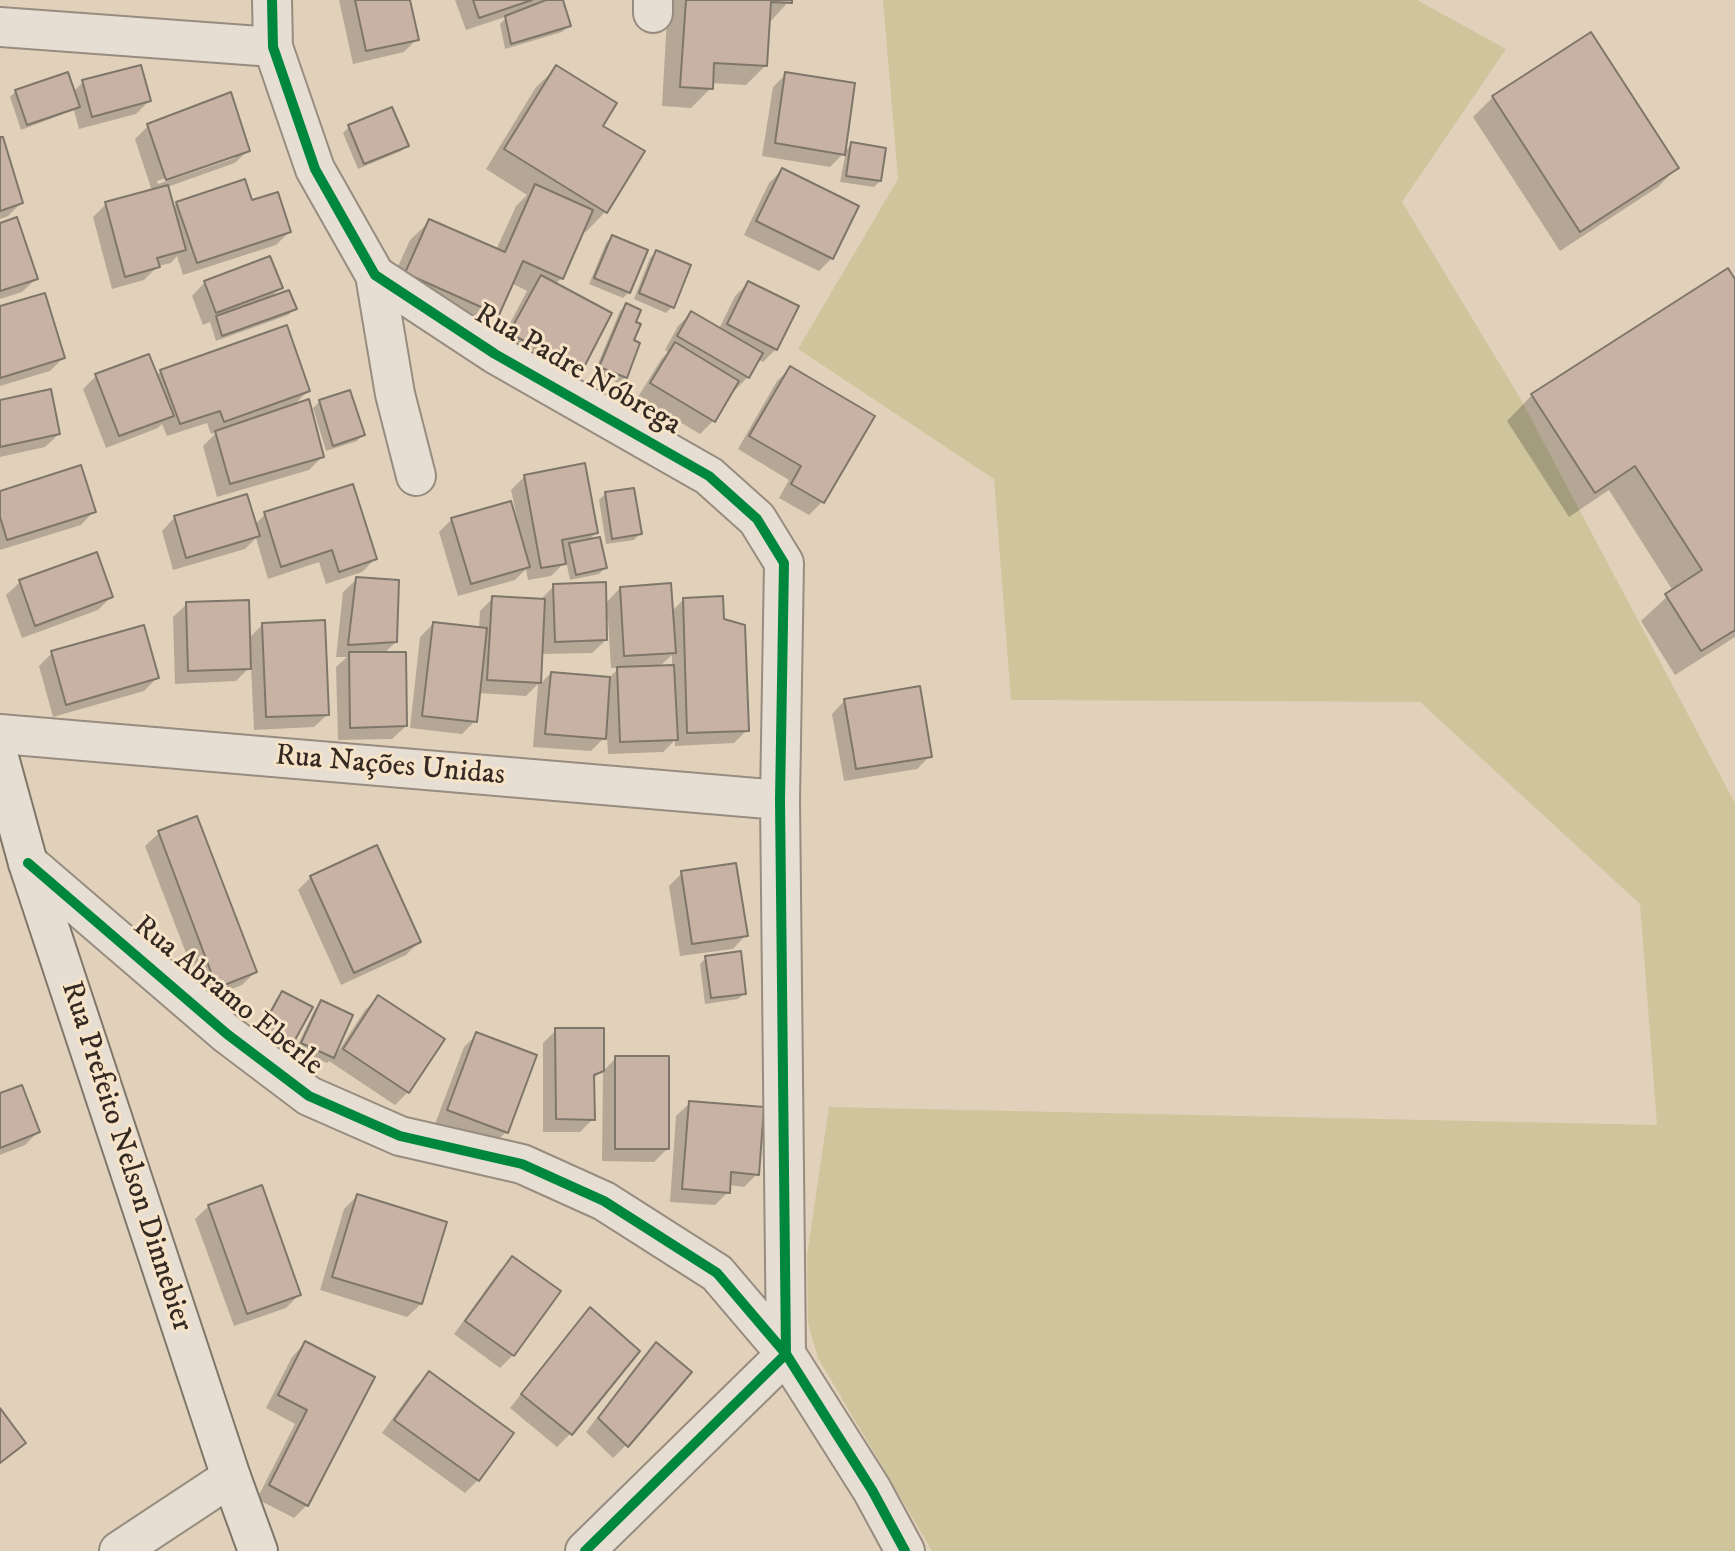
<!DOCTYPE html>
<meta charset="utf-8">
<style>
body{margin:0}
canvas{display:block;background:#e1d1ba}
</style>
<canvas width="1735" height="1551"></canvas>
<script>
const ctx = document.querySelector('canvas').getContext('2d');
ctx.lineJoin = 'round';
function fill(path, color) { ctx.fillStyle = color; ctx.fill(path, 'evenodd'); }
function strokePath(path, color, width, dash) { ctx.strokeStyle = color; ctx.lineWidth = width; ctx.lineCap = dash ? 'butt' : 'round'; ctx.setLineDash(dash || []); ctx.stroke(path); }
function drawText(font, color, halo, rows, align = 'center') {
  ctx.font = font + ' "IM FELL DW Pica",serif'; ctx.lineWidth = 6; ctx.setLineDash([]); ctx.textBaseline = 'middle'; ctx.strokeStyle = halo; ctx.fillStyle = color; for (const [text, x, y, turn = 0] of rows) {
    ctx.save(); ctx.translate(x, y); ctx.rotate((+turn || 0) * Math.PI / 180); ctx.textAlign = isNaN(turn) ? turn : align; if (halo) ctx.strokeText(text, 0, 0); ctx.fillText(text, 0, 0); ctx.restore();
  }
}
const green = new Path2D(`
 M 883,0 L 1417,0 L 1506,49 L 1402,202 L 1519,396 L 1735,803 L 1735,1551 L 932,1551 L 818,1358 L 808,1323 L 807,1255 L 829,1107 L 1657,1125 L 1640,904 L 1420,702 L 1011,700 L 994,479 L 798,349 L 898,179 Z`);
const shadow = new Path2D(`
 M 339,0 L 408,0 L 417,39 L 404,52 L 353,64 Z
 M 455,0 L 561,0 L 569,25 L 562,32 L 505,49 L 500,24 L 508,16 L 466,30 Z
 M 668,0 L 790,0 L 770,22 L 768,22 L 765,66 L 746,85 L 711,83 L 711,88 L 691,108 L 662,106 Z
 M 1590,34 L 1677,168 L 1658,187 L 1560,251 L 1473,117 L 1493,97 Z
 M 556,68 L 601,126 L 643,152 L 605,212 L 586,232 L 583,230 L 562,278 L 555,284 L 580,370 L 567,383 L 498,346 L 527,291 L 511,283 L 497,314 L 478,334 L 386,293 L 410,240 L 430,221 L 496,250 L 516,206 L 527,195 L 486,169 L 536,87 Z
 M 786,74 L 843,153 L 852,144 L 880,181 L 874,187 L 840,182 L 846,151 L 830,167 L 762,156 L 773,87 Z
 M 83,82 L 149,101 L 136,114 L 79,129 L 74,110 L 21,130 L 10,97 L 16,91 L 73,92 Z
 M 148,126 L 248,150 L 235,163 L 167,187 L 173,208 L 177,203 L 251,203 L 289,232 L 276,245 L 183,275 L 177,256 L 171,263 L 158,266 L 144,280 L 112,289 L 93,217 L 106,204 L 152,191 L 135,139 ZM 235,154 L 235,158 L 158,184 L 157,181 Z
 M 349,127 L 407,145 L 401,151 L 358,169 L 343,133 Z
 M 0,139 L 21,203 L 8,216 L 0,219 Z
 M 782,170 L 832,258 L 819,271 L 744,235 L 769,183 Z
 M 0,225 L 36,279 L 22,292 L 0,299 Z
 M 612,237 L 629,292 L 623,298 L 589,284 L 606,243 Z
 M 656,252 L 672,307 L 666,313 L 634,299 L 650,258 Z
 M 205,282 L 281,287 L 269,299 L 295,309 L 288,315 L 216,341 L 210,322 L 203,325 L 192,296 Z
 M 1735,282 L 1735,637 L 1675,675 L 1641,621 L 1673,591 L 1609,490 L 1569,517 L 1507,421 L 1532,395 Z
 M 748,283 L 776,349 L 763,362 L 758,359 L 748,377 L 735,390 L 733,389 L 713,421 L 700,434 L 638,397 L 662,358 L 668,352 L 665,350 L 678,326 L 691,313 L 719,329 L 735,296 Z
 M 626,305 L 634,323 L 625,377 L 619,383 L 594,373 L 620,311 Z
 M 0,308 L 63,358 L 50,371 L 0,386 Z
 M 790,368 L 822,502 L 809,515 L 779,498 L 789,480 L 738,449 L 777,381 Z
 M 161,371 L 308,391 L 293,406 L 322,457 L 309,470 L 217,497 L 203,446 L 218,431 L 211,434 L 207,423 L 167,436 L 162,424 L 158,428 L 106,448 L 83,389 L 96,376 L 156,376 Z
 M 349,392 L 363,435 L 357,441 L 326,451 L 313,408 L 319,402 Z
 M 0,402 L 59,434 L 45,447 L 0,457 Z
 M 525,476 L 596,533 L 588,541 L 605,568 L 599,574 L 570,580 L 566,561 L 551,576 L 528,580 L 526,569 L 515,580 L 458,596 L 439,532 L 452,519 L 517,518 L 511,490 Z
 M 0,492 L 94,511 L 81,525 L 0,550 Z
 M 605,494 L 640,534 L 634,540 L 606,544 L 599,500 Z
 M 265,514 L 375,559 L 362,572 L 326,584 L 319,562 L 268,579 L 256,538 L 245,549 L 173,570 L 162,531 L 175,517 L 255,525 Z
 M 96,554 L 111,597 L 98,610 L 22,638 L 6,595 L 20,582 Z
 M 357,579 L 396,642 L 383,654 L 406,726 L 392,739 L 338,740 L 336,667 L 347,657 L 336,657 L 343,592 Z
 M 554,586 L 605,604 L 620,588 L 671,612 L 683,600 L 722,620 L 747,730 L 734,743 L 675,746 L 675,740 L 663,752 L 608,754 L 607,735 L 591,751 L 533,747 L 538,684 L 526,696 L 478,693 L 475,721 L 462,734 L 410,728 L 420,637 L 433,624 L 479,628 L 480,611 L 493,598 L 541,599 ZM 605,619 L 608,619 L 611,668 L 619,668 L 609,678 L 551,673 L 539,685 L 541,654 L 592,653 L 606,640 ZM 672,655 L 672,667 L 659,667 Z
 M 187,604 L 248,639 L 263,624 L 328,714 L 314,727 L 254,730 L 251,666 L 236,681 L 175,684 L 173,617 Z
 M 52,653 L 157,678 L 144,691 L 53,717 L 39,666 Z
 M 845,700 L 930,756 L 917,769 L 844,781 L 832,714 Z
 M 159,833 L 255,972 L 242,985 L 204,1000 L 145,846 Z
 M 682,873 L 746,935 L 733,949 L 680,956 L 669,886 Z
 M 311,877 L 419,942 L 406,955 L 341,985 L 298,890 Z
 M 706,958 L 745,993 L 738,999 L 705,1004 L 700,964 Z
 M 282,993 L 289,1048 L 283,1054 L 255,1039 L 276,999 Z
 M 378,997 L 408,1092 L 395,1105 L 329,1061 L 327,1063 L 296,1049 L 315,1009 L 321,1002 L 336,1055 L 365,1010 Z
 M 556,1030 L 602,1070 L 592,1080 L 593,1119 L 580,1132 L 543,1132 L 543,1043 Z
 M 477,1034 L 506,1132 L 493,1145 L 435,1124 L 464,1047 Z
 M 616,1058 L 668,1148 L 654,1162 L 602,1161 L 603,1071 Z
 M 0,1095 L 38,1132 L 25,1145 L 0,1155 Z
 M 690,1103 L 757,1174 L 744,1187 L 729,1185 L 728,1192 L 715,1205 L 670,1202 L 676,1116 Z
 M 357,1196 L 421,1304 L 407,1317 L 320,1290 L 344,1209 Z
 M 209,1206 L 299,1295 L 286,1308 L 234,1326 L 195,1219 Z
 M 512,1258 L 558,1292 L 513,1355 L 500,1368 L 454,1334 L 499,1271 Z
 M 590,1310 L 570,1434 L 557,1447 L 510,1408 L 577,1323 Z
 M 305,1343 L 372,1378 L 307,1505 L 294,1518 L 257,1499 L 295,1424 L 266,1408 L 292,1357 Z
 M 656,1344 L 626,1445 L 613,1458 L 586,1432 L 643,1357 Z
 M 430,1373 L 478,1480 L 465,1493 L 382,1433 L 416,1386 Z`);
const building = new Path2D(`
 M 355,0 L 410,0 L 419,40 L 366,51 Z
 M 473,0 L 532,0 L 479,18 Z
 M 546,0 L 563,0 L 571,26 L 511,44 L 505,16 Z
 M 686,0 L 792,0 L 792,3 L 771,2 L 767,66 L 714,63 L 713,89 L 680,87 Z
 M 1591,32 L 1679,168 L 1580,232 L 1492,96 Z
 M 141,65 L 151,101 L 92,117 L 82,80 Z
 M 556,65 L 617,103 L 603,126 L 645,151 L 607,213 L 504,149 Z
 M 68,72 L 80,107 L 27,125 L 15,90 Z
 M 785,72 L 855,83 L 845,155 L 775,143 Z
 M 231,92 L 250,151 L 166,180 L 147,124 Z
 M 392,107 L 409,146 L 364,164 L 348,125 Z
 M 0,137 L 3,137 L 23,203 L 0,211 Z
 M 851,142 L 886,148 L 881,181 L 846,176 Z
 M 782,168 L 859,206 L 833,259 L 756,221 Z
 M 245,179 L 252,200 L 278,192 L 291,232 L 197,263 L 176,202 Z
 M 535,184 L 593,210 L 563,279 L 523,261 L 499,315 L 405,273 L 429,219 L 505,252 Z
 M 168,185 L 186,250 L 157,258 L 160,267 L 125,277 L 105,202 Z
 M 17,217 L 38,279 L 0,291 L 0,223 Z
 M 612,235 L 648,250 L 630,293 L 594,278 Z
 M 656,250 L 691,265 L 674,308 L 639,293 Z
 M 270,256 L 283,288 L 216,313 L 204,281 Z
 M 1728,268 L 1735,279 L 1735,630 L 1701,651 L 1665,594 L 1702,570 L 1635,466 L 1595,493 L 1531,394 Z
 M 541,275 L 612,313 L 582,371 L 509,333 Z
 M 748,281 L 799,306 L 777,350 L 727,324 Z
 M 289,290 L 297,309 L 222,336 L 216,316 Z
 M 45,293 L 65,358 L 0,378 L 0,306 Z
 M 626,303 L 641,310 L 636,322 L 641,324 L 634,340 L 640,343 L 627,378 L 599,367 Z
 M 691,311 L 763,353 L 749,378 L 677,336 Z
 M 287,325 L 310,391 L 224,422 L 220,411 L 180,424 L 160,370 Z
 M 675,342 L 739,381 L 715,422 L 650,383 Z
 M 149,354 L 174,416 L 119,436 L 95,374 Z
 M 790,366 L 875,416 L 824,503 L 791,484 L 801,466 L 749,436 Z
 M 51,389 L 60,434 L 0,447 L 0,400 Z
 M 350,390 L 365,435 L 333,446 L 319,400 Z
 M 309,399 L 324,457 L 230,484 L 215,431 Z
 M 585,463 L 598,533 L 562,540 L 566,564 L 541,568 L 524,475 Z
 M 81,465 L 96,512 L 7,540 L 0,517 L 0,491 Z
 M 353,484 L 377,559 L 339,572 L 332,550 L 281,567 L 264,512 Z
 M 634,488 L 642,534 L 612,539 L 605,492 Z
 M 247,494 L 260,536 L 186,558 L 174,516 Z
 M 511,501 L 530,567 L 471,584 L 451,518 Z
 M 600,537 L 607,568 L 576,575 L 569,543 Z
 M 97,552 L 113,597 L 35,626 L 19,580 Z
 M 356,577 L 399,580 L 397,642 L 348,645 Z
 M 606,582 L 607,640 L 555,642 L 553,584 Z
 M 671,583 L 676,653 L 624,656 L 620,587 Z
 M 492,596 L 545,599 L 541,683 L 487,680 Z
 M 723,596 L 724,619 L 745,625 L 749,731 L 687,733 L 683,598 Z
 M 249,600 L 251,669 L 188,671 L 186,602 Z
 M 325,620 L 329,715 L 266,717 L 262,623 Z
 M 433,622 L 487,628 L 477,722 L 422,716 Z
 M 144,625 L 159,678 L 66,705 L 51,651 Z
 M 349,652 L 406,652 L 407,726 L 350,728 Z
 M 674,665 L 678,740 L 620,742 L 617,667 Z
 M 551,672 L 610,677 L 606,739 L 545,734 Z
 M 920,686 L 932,757 L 856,769 L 844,699 Z
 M 197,816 L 257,972 L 217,988 L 158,831 Z
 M 377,845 L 421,942 L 354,973 L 310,876 Z
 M 736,863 L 748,936 L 692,944 L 681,871 Z
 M 741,951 L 746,994 L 711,998 L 705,956 Z
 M 282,991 L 313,1007 L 290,1049 L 260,1032 Z
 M 378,995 L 445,1039 L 409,1093 L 343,1049 Z
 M 321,1000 L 353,1015 L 334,1058 L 301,1043 Z
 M 555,1028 L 604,1028 L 604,1071 L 594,1075 L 595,1120 L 556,1119 Z
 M 476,1032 L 537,1055 L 508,1133 L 447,1110 Z
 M 615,1056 L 669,1056 L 669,1149 L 615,1149 Z
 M 22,1085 L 40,1132 L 0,1148 L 0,1093 Z
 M 689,1101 L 764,1107 L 759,1175 L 731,1172 L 730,1193 L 682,1189 Z
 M 262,1185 L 301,1295 L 247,1314 L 208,1205 Z
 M 357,1194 L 447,1222 L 422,1304 L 332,1277 Z
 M 512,1256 L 561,1291 L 514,1356 L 465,1321 Z
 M 590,1307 L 640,1351 L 572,1435 L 521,1394 Z
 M 305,1341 L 375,1377 L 308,1506 L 269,1485 L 307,1410 L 278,1395 Z
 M 656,1342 L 692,1372 L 628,1447 L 598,1418 Z
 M 429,1371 L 514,1433 L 479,1481 L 394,1420 Z
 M 0,1408 L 26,1443 L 0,1463 Z`);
const street = new Path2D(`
 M 272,0 L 273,47 L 315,169 L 375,275 L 495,354 L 709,476 L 757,519 L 784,563 L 780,800 L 786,1354 L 585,1551
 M 653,0 L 653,13
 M 0,27 L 273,47
 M 375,275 L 395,394 L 416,476
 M 0,734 L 780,800
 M 28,863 L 227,1034 L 309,1096 L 400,1136 L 522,1164 L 604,1201 L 717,1273 L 786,1354 L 872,1490 L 905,1551
 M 119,1551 L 231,1477`);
const secondary = new Path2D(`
 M 0,761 L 28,863 L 231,1477 L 258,1551`);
const cycleway = new Path2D(`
 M 272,0 L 273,47 L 315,169 L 375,275 L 495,354 L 709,476 L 757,519 L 784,563 L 780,800 L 786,1354 L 585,1551
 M 28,863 L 227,1034 L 309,1096 L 400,1136 L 522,1164 L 604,1201 L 717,1273 L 786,1354 L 872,1490 L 905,1551`);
const streetNames = [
 ["Rua Padre Nóbrega",577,371,30],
 ["Rua Nações Unidas",390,767,5],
 ["Rua Abramo Eberle",227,997,39],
 ["Rua Prefeito Nelson Dinnebier",125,1157,72]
];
fill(green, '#cec59d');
fill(shadow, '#0003');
fill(building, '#c8b2a4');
strokePath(building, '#7f766a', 2);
strokePath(street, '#978c7f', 42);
strokePath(secondary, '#7f766a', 42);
strokePath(street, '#e6ded3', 38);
strokePath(secondary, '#e6ded3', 38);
strokePath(cycleway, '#00873e', 10);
drawText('30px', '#352a23', '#f6e3c8', streetNames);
</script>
